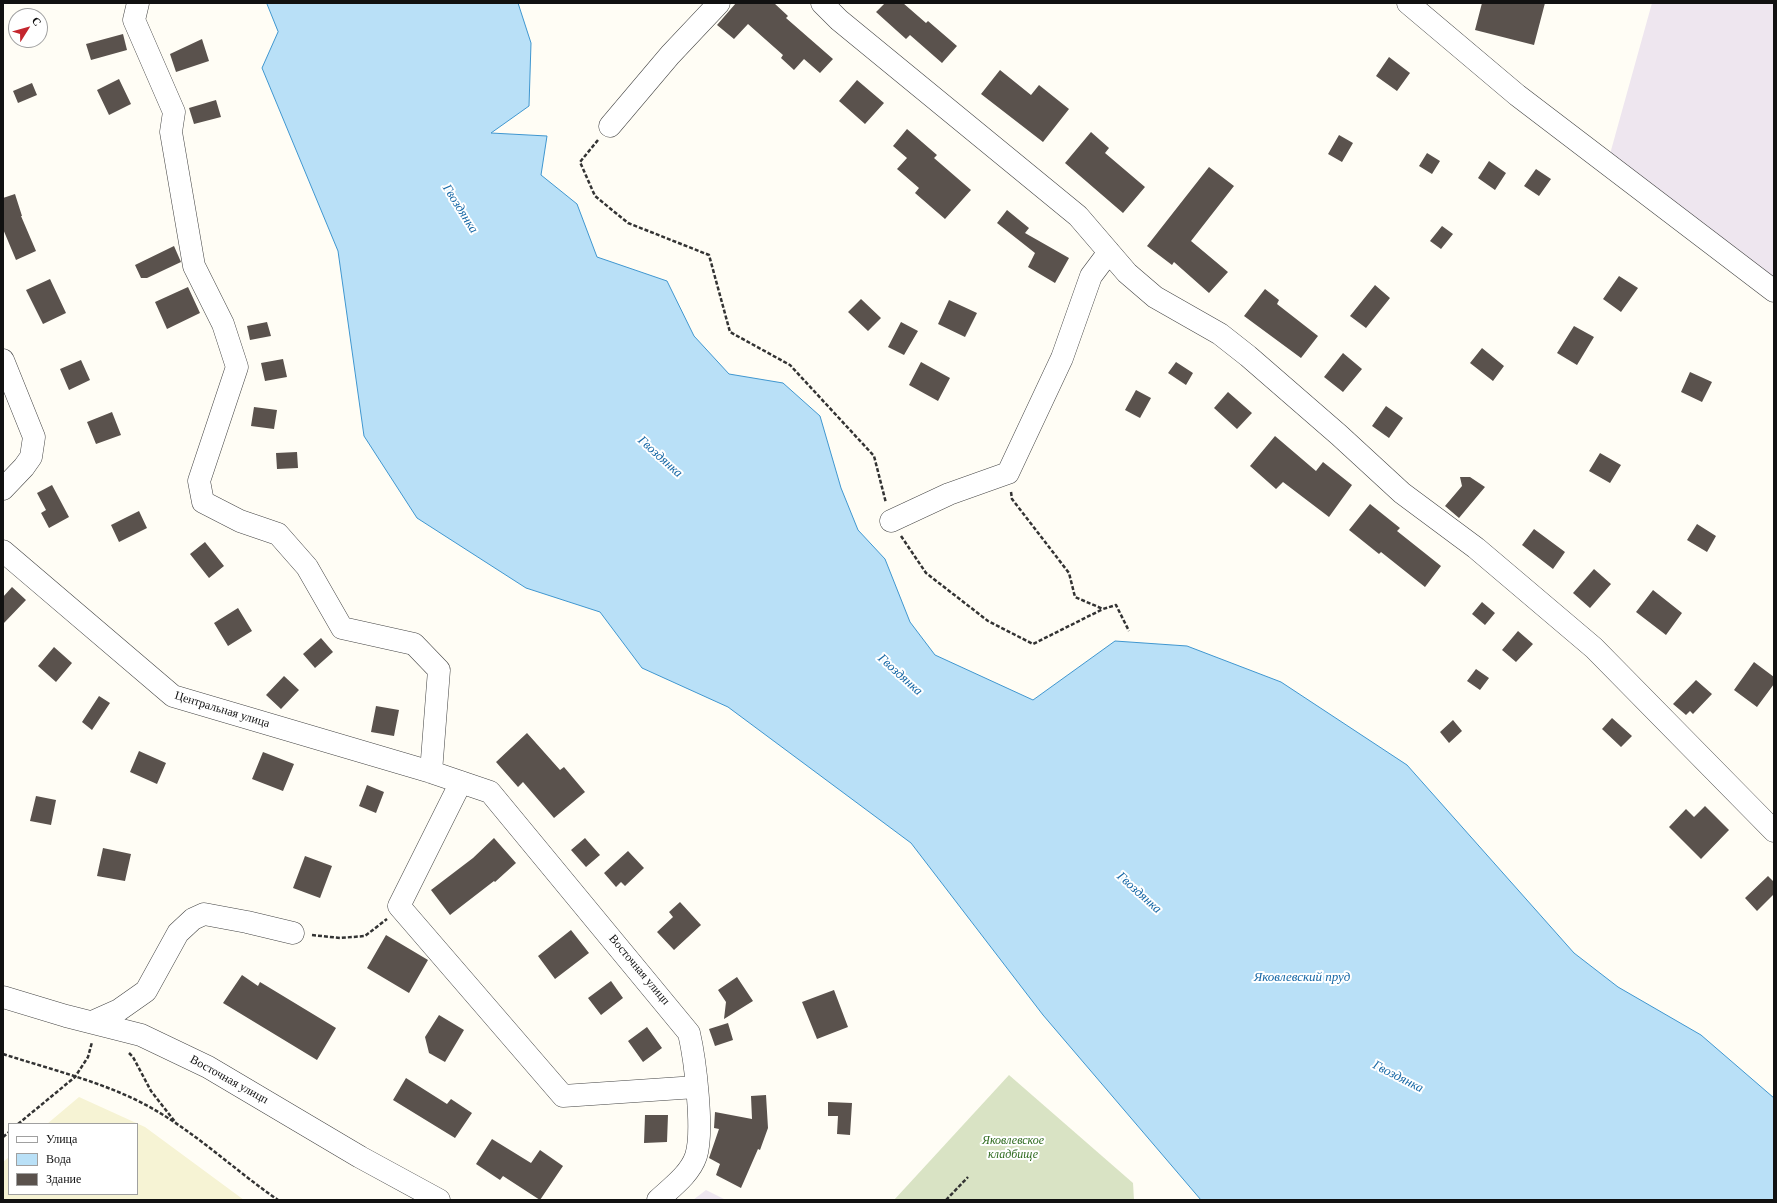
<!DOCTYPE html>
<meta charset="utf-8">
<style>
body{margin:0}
#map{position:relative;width:1777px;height:1203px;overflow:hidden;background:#fffdf5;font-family:"Times New Roman",serif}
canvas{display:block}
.frame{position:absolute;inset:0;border:4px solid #111;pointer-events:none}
.legend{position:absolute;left:8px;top:1123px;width:130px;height:72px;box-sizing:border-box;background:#fff;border:1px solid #a0a0a0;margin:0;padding:5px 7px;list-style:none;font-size:12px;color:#111}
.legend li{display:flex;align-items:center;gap:8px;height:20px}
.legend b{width:20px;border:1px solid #a0a0a0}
.north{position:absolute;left:8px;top:8px;width:40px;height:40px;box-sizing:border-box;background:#fff;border:1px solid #a0a0a0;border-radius:50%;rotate:53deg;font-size:11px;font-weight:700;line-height:16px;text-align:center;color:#111}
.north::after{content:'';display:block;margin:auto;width:14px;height:18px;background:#c4262e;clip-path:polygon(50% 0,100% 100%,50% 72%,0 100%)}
</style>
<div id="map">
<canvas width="1777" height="1203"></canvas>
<div class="frame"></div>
<ul class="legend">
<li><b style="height:5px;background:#fff"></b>Улица</li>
<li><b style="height:11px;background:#b9e0f7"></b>Вода</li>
<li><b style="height:11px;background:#5a524d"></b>Здание</li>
</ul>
<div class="north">С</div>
</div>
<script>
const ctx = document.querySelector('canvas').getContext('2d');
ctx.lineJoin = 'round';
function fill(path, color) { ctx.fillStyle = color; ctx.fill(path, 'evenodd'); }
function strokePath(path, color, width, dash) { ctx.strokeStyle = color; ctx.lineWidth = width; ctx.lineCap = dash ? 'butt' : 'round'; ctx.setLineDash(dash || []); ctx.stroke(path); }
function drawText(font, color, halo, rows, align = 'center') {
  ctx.font = font + ' "Times New Roman",serif'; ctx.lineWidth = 4; ctx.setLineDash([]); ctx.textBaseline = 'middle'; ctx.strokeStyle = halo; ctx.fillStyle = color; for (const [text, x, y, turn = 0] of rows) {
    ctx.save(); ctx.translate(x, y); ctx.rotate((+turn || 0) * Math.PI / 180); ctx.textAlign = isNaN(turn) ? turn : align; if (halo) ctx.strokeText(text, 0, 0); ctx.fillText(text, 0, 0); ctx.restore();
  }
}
const industrial = new Path2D(`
 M 1652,3 L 1774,3 L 1774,281 L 1610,154 Z
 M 706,1190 L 726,1200 L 693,1200 Z`);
const farmland = new Path2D(`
 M 79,1097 L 145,1127 L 244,1200 L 3,1200 L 3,1162 L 9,1157 L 9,1194 L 137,1194 L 137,1124 L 47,1124 Z`);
const cemetery = new Path2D(`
 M 1009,1075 L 1133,1183 L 1134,1200 L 894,1200 Z`);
const water = new Path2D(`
 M 267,3 L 518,3 L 531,43 L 529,106 L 491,133 L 547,136 L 541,175 L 577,204 L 597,257 L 667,281 L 694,336 L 729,374 L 783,383 L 820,416 L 841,488 L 858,530 L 885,559 L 910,622 L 935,655 L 1033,700 L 1115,641 L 1187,646 L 1281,682 L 1407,765 L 1574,953 L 1618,987 L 1701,1035 L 1774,1098 L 1774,1200 L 1201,1200 L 1043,1015 L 911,843 L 728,707 L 642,668 L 600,612 L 526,588 L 417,518 L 364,436 L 338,251 L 262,68 L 278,32 Z`);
const building = new Path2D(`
 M 736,3 L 774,3 L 788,16 L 786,18 L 833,59 L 820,73 L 804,59 L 794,70 L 781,58 L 783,55 L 748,24 L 734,39 L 717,25 Z
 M 885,3 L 903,3 L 926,23 L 928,21 L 957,46 L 942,63 L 910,35 L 906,39 L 876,12 Z
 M 1482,3 L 1545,3 L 1534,45 L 1475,30 Z
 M 123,34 L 127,50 L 91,60 L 86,44 Z
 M 202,39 L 209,61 L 176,72 L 170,54 Z
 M 1389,57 L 1410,73 L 1397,91 L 1376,76 Z
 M 1000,70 L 1031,95 L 1039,85 L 1069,109 L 1043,142 L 981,94 Z
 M 119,79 L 131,104 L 109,115 L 97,90 Z
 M 857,80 L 884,103 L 865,124 L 839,101 Z
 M 32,83 L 37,95 L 18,103 L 13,91 Z
 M 216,100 L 221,117 L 194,124 L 189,108 Z
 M 907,129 L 937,155 L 934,158 L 971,190 L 945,219 L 915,193 L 919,188 L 897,169 L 907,158 L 893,146 Z
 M 1091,132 L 1109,148 L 1105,153 L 1145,187 L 1123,213 L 1065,163 Z
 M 1339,135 L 1353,143 L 1342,162 L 1328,154 Z
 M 1427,153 L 1440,161 L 1432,174 L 1419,166 Z
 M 1489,161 L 1506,173 L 1495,190 L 1478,178 Z
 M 1209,167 L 1234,186 L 1191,241 L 1228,272 L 1209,293 L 1174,262 L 1172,265 L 1147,246 Z
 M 1536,169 L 1551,179 L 1539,196 L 1524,186 Z
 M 15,194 L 22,216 L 21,216 L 36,251 L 16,260 L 3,229 L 3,198 Z
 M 1007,210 L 1029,228 L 1025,233 L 1069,258 L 1055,283 L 1028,267 L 1035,253 L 997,223 Z
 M 1442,226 L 1453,234 L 1441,249 L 1430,241 Z
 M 174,246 L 181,262 L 147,278 L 141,278 L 135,265 Z
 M 1619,276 L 1638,288 L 1621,312 L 1603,299 Z
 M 50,279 L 66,313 L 43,324 L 26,290 Z
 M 1375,285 L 1390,298 L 1366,328 L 1350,316 Z
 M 188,287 L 200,313 L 167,329 L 155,302 Z
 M 1265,289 L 1279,300 L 1277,304 L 1318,336 L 1301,358 L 1244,316 Z
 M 861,299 L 881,318 L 868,331 L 848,312 Z
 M 949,300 L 977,313 L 965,337 L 938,324 Z
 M 267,322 L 271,336 L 250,340 L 247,326 Z
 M 901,322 L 918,331 L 904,355 L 888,347 Z
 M 1574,326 L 1594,337 L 1577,365 L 1557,353 Z
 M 1482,348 L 1504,366 L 1493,381 L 1470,363 Z
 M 1343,353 L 1362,369 L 1343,392 L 1324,377 Z
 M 283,359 L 287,377 L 265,381 L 261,363 Z
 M 81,360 L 90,380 L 69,390 L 60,369 Z
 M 921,362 L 950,378 L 938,401 L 909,385 Z
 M 1176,362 L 1193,373 L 1186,385 L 1168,373 Z
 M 1690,372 L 1712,382 L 1702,402 L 1681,392 Z
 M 1136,390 L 1151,398 L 1140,418 L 1125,410 Z
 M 1228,392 L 1252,413 L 1237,429 L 1214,408 Z
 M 1386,406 L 1403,418 L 1389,438 L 1372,426 Z
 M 254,407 L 277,410 L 274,429 L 251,426 Z
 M 112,412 L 121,435 L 96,444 L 87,422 Z
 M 1275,436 L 1316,471 L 1323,462 L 1352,485 L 1329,517 L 1283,482 L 1276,489 L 1250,466 Z
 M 297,452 L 298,468 L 277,469 L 276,453 Z
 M 1600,453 L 1621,465 L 1610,483 L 1589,471 Z
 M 1460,477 L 1470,477 L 1485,487 L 1459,518 L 1445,506 L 1462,486 Z
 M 52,485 L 69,517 L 49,528 L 41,513 L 46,510 L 37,493 Z
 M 1370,504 L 1400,528 L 1397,531 L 1441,566 L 1425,587 L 1381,552 L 1379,554 L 1349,530 Z
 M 139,511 L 147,528 L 119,542 L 111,525 Z
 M 1697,524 L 1716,536 L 1707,552 L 1687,540 Z
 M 1534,529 L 1565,552 L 1553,569 L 1522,545 Z
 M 205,542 L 224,566 L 209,578 L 190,554 Z
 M 1594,569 L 1611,584 L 1590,608 L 1573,593 Z
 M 12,587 L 26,600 L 3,624 L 3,597 Z
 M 1653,590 L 1682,613 L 1666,635 L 1636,612 Z
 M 1482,602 L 1495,613 L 1485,625 L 1472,614 Z
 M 238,608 L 252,631 L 228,646 L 214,623 Z
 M 1518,631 L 1533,644 L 1516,662 L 1502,650 Z
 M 321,638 L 333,652 L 315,668 L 303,654 Z
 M 54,647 L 72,663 L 56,682 L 38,666 Z
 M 1754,662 L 1774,677 L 1774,684 L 1757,707 L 1734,690 Z
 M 1476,669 L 1489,678 L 1480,690 L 1467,681 Z
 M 284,676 L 299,690 L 281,709 L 266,695 Z
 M 1696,680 L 1712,694 L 1693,714 L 1690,711 L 1686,715 L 1673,704 Z
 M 99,696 L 110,703 L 92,730 L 82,722 Z
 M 376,706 L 399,710 L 394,736 L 371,732 Z
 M 1612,718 L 1632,736 L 1621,747 L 1602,729 Z
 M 1453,720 L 1462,731 L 1449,743 L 1440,732 Z
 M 527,733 L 560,770 L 564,767 L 585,792 L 554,818 L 523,782 L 518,787 L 496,762 Z
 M 139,751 L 166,763 L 157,784 L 130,772 Z
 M 263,752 L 294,764 L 283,791 L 252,779 Z
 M 367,785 L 384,792 L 376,813 L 359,806 Z
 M 36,796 L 56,800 L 51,825 L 30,821 Z
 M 1705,806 L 1729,830 L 1701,859 L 1669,827 L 1686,809 L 1694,817 Z
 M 494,838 L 516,863 L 495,882 L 494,881 L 450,915 L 431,890 L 473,858 Z
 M 585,838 L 600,855 L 586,867 L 571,850 Z
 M 103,848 L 131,854 L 125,881 L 97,876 Z
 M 628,851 L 644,868 L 625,886 L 621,882 L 616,887 L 604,873 Z
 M 305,856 L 332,866 L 320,898 L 293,888 Z
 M 1768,876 L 1774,882 L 1774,894 L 1757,911 L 1745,898 Z
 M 680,902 L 701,925 L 674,950 L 657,932 L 673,917 L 669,912 Z
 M 571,930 L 589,953 L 555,979 L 538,956 Z
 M 386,935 L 428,960 L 409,993 L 367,968 Z
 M 242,975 L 258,986 L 260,982 L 336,1028 L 317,1060 L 223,1003 Z
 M 737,977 L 753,1001 L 724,1019 L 726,1002 L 718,990 Z
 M 611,981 L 623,998 L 601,1015 L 588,998 Z
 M 834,990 L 848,1027 L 817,1039 L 802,1002 Z
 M 439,1015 L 464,1030 L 445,1062 L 429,1053 L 425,1037 Z
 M 728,1023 L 733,1040 L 715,1046 L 709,1029 Z
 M 647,1027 L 662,1048 L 643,1062 L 628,1041 Z
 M 406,1078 L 447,1104 L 451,1099 L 472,1113 L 455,1138 L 393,1100 Z
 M 766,1095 L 768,1128 L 760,1150 L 758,1149 L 741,1188 L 716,1175 L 720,1164 L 709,1158 L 719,1129 L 714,1128 L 715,1112 L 752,1119 L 751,1096 Z
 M 828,1102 L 852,1103 L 850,1135 L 837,1134 L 838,1116 L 828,1116 Z
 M 645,1115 L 668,1115 L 667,1142 L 644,1143 Z
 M 492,1139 L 531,1163 L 540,1150 L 563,1166 L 540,1200 L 503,1176 L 500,1180 L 476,1164 Z`);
const path = new Path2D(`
 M 598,140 L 580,162 L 595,196 L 628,223 L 709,255 L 730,332 L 790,365 L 874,456 L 886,503
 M 1011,492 L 1012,499 L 1069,573 L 1075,597 L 1103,609 L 1116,605 L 1129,631
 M 901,536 L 926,573 L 988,621 L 1033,644 L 1103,609
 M 312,935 L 340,938 L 365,936 L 387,919
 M 129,1053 L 133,1057 L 151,1091 L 176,1123
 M 3,1054 C 46,1068 91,1079 132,1098 C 186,1123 230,1167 278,1200
 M 18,1124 L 75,1077 L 88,1057 L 92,1042
 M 3,1137 L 9,1132
 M 946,1200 L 968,1177`);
const minor = new Path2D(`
 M 138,3 L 134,20 L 174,112 L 171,132 L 194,266 L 223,324 L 237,367 L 199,481 L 203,502 L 240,521 L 278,534 L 307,567 L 342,628 L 414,644 L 439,670 L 431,772
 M 822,3 L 839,20 L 1078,216 L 1127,273 L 1155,297 L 1220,334 L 1248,356 L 1339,435 L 1402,493 L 1476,548 L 1594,648 L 1774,831
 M 1408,3 L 1517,95 L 1774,291
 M 610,126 L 670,55 L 719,3
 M 3,360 L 34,437 L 31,457 L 24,467 L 3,489
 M 891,521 L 949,494 L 1008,473 L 1062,358 L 1091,276 L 1109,252
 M 3,551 L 173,696 L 431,772 L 490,792 L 689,1033 C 695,1059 704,1131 696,1156 C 690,1174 672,1187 658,1200
 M 461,782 L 399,906 L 563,1096 L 696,1087
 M 3,997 L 66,1016 L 141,1035 L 208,1067 L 360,1157 L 439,1200
 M 92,1022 L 119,1010 L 146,991 L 178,933 L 193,919 L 204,914 L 247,922 L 293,933`);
const streetNames = [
 ["Центральная улица",222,710,17],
 ["Восточная улицп",639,970,50],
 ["Восточная улицп",229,1080,29]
];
const parkNames = [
 ["Яковлевское",1013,1141],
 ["кладбище",1013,1155]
];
const waterNames = [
 ["Гвоздянка",460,209,58],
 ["Гвоздянка",660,457,42],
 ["Гвоздянка",900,675,42],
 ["Гвоздянка",1139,893,42],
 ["Яковлевский пруд",1302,978],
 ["Гвоздянка",1398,1077,27]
];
fill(industrial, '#eee6ef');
fill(farmland, '#f6f3d4');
fill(cemetery, '#d9e3c4');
fill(water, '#b9e0f7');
strokePath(water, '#3f96cf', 1);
fill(building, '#5a524d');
strokePath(minor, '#444', 23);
strokePath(path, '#333', 2.5, [4, 2]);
strokePath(minor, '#fff', 22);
drawText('12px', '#111', '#fff', streetNames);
drawText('italic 12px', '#2f6b1f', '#fff', parkNames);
drawText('italic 13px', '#1768a6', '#fff', waterNames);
</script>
